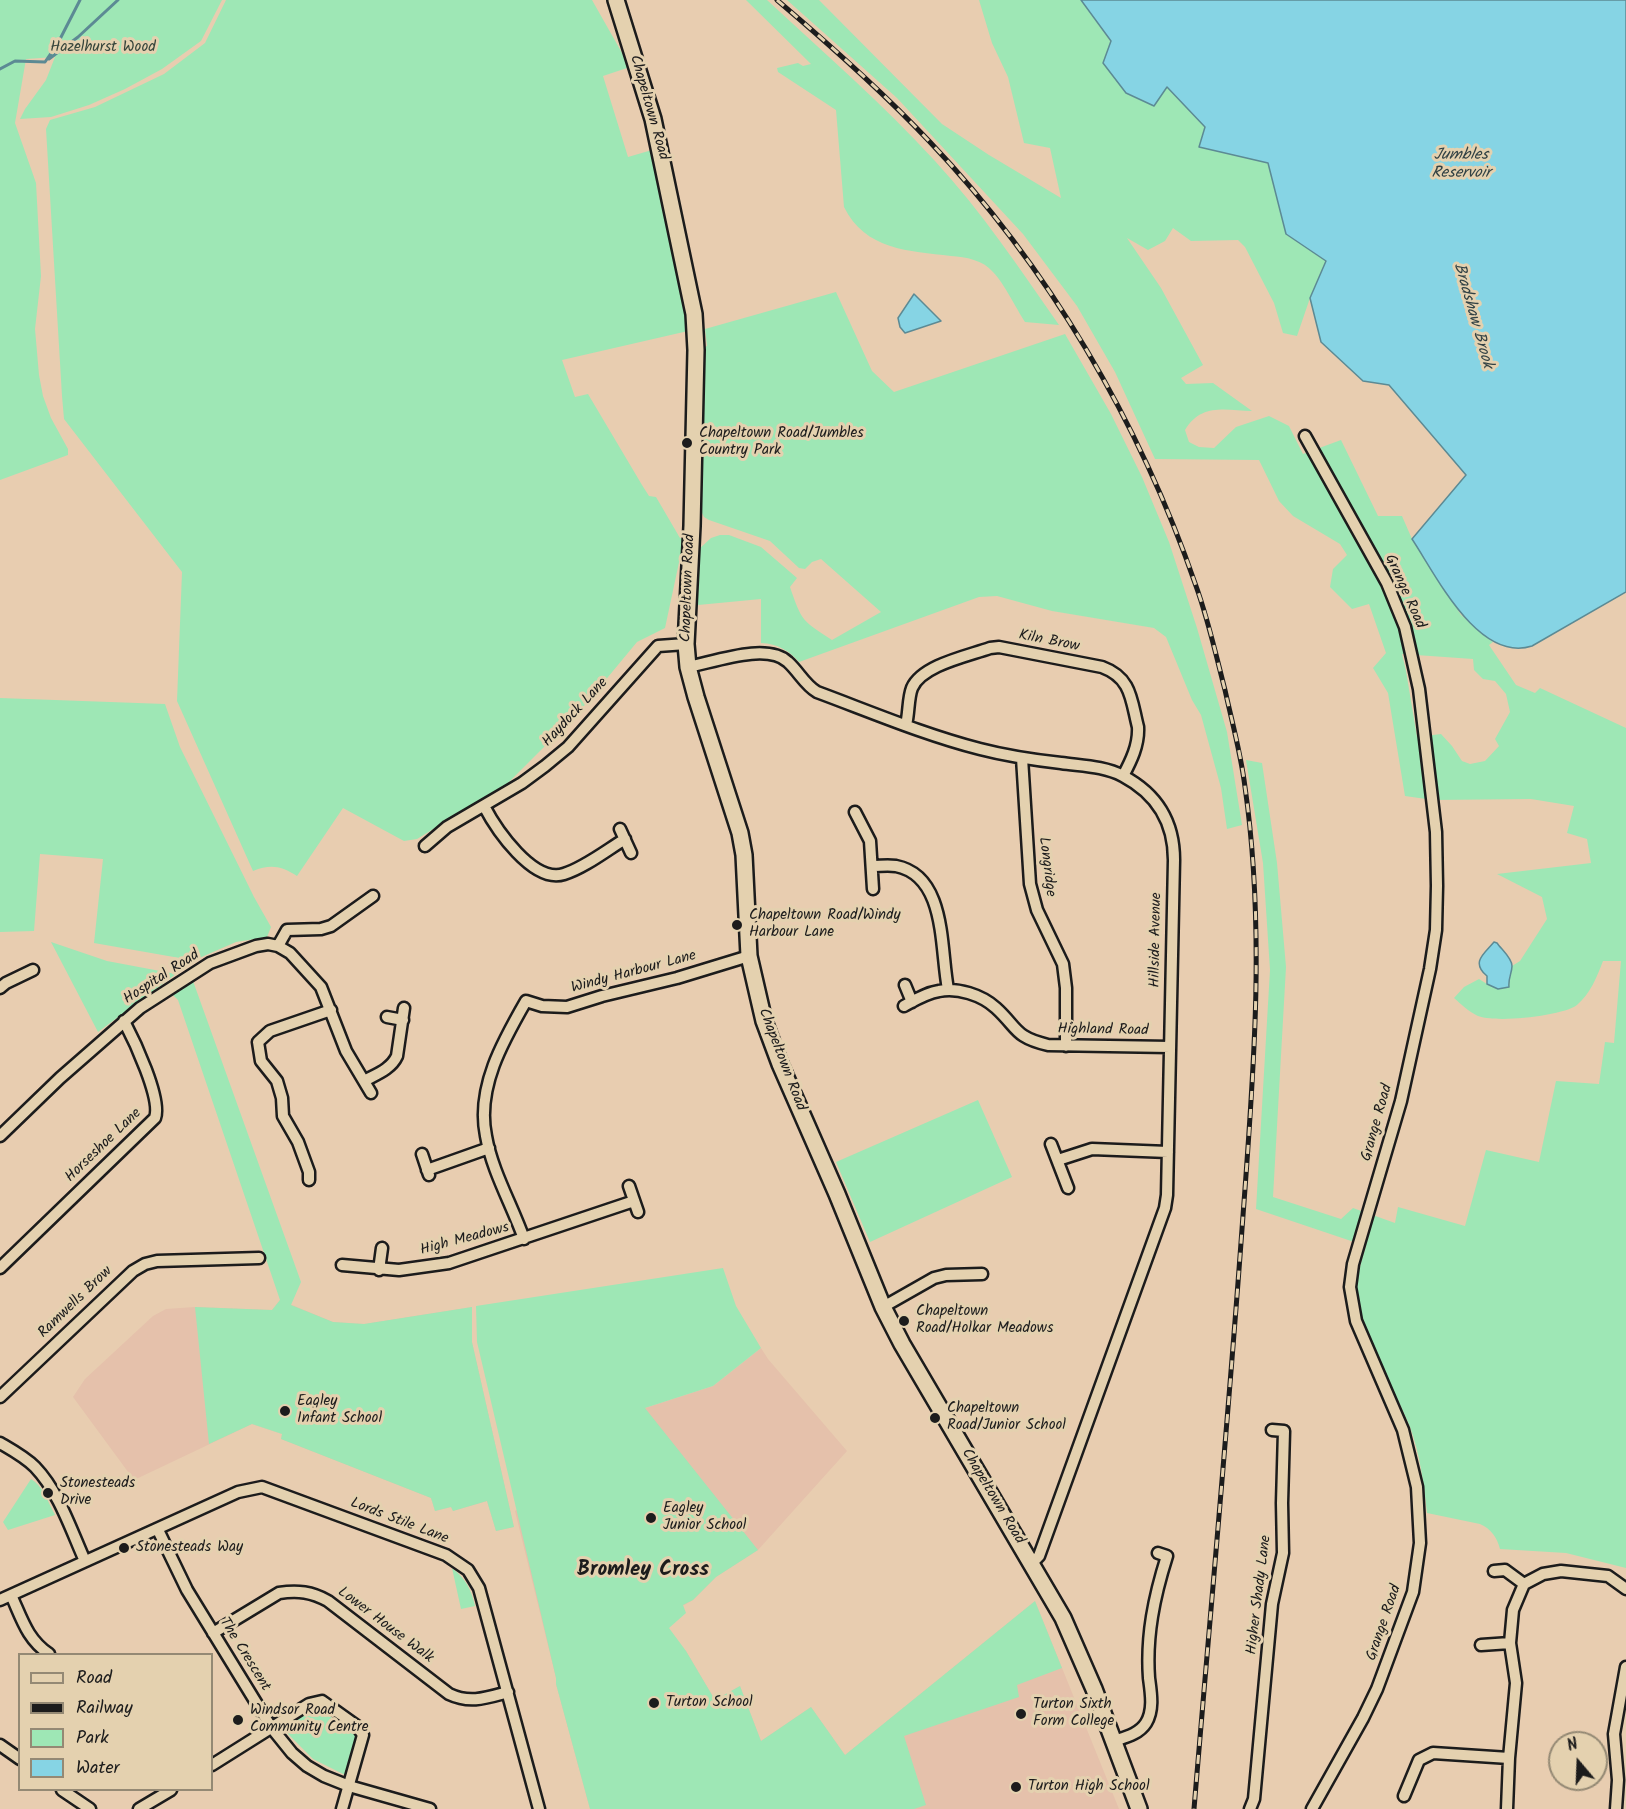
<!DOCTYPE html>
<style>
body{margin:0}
#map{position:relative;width:1626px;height:1809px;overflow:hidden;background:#e8cdb0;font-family:Kalam,sans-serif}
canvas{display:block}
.legend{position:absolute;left:18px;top:1653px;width:195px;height:138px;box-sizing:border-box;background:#e4d1af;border:2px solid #948974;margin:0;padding:8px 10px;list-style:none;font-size:18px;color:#1c1c1c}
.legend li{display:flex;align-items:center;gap:12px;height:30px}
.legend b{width:30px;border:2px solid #948974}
.north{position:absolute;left:1548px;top:1731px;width:60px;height:60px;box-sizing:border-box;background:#e4d1af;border:2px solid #948974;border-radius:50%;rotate:341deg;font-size:16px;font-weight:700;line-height:24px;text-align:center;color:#1c1c1c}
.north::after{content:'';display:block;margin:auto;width:21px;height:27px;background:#1c1c1c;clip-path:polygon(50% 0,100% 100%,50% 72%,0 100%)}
</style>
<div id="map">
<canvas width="1626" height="1809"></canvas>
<ul class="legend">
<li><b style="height:8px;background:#e4d1af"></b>Road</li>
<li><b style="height:8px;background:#1c1c1c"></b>Railway</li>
<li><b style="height:16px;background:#9ee7b5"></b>Park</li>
<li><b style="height:16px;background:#86d4e4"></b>Water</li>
</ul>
<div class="north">N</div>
</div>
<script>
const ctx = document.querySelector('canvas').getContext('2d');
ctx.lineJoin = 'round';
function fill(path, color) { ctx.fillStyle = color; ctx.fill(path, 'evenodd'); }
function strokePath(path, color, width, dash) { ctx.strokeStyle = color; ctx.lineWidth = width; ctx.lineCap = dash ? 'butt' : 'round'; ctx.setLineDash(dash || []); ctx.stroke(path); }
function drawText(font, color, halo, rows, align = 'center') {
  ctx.font = font + ' Kalam,sans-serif'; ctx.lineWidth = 6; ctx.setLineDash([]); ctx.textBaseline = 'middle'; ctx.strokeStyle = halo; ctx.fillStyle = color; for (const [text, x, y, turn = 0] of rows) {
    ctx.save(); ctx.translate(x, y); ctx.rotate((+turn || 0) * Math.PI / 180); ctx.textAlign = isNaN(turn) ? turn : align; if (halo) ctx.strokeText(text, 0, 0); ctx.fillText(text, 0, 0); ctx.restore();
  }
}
const built = new Path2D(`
 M 280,1300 L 333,1322 L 364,1324 L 472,1307 L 472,1342 L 514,1527 L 496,1531 L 487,1501 L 453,1511 L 451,1507 L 435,1511 L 431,1498 L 281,1439 L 282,1434 L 252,1424 L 134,1480 L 73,1397 L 85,1379 L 153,1316 L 166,1309 L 195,1307 L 272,1310 Z
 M 761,1348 L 768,1359 L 847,1451 L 758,1550 L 716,1577 L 693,1600 L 556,1678 L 515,1511 L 645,1408 L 713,1386 Z
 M 1035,1601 L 1119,1809 L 590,1809 L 556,1684 L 654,1637 L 686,1651 L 715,1700 L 740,1686 L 761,1741 L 811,1707 L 845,1755 Z`);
const green = new Path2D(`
 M 0,0 L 222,0 L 201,41 L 162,69 L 125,89 L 89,105 L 51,117 L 20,119 L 25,109 L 46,80 L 55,57 L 26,59 L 15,123 L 36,183 L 41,276 L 35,329 L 39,375 L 43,396 L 51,418 L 68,449 L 68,455 L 0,480 Z
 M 226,0 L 592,0 L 630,67 L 603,76 L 628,157 L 652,150 L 688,331 L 562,360 L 575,397 L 588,394 L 642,485 L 649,496 L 656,497 L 680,538 L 684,539 L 665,628 L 637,642 L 579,712 L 507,784 L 417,839 L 404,841 L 343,808 L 297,876 C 281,866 271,864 253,871 L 177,701 L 182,572 L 64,419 L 62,396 L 46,129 L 50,120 L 95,107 L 164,74 L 205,43 Z
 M 746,0 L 767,0 C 824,53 883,104 935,161 C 982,212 1020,269 1059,325 L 1025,322 C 1016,308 1004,283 993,272 C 983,260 966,257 951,256 C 909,251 865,250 844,207 L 836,110 L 778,72 L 777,68 L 798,63 L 803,66 L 811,64 Z
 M 787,0 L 819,0 L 942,124 L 989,155 L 1061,198 L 1050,148 L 1024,143 L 1008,77 L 992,43 L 979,0 L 1081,0 L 1111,42 L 1166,86 L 1205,127 L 1199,147 L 1268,163 L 1286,234 L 1326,261 L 1310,298 L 1297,336 L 1283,333 L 1274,303 L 1245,247 L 1238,240 L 1191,241 L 1173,228 L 1165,241 L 1148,250 L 1127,238 L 1161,288 L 1203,365 L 1181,378 L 1186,384 L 1213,383 L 1252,411 C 1225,410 1201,403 1185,430 L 1189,442 L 1199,447 L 1214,448 L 1236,427 L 1269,416 L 1289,426 L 1303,454 L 1341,440 L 1378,516 L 1402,516 L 1412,539 L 1461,615 L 1493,642 L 1489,645 L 1516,685 L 1535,693 L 1540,688 L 1626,728 L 1626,1568 L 1566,1553 L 1500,1549 C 1497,1537 1491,1529 1480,1524 L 1427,1513 C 1424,1485 1420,1454 1410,1427 C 1393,1384 1360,1339 1357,1291 C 1356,1276 1362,1260 1366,1246 L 1256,1209 L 1270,970 L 1263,863 L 1246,760 L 1262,763 L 1277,863 L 1286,967 L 1273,1197 L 1341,1219 L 1353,1208 L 1395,1223 L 1398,1207 L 1465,1226 L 1486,1150 L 1539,1162 L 1556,1081 L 1599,1084 L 1605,1042 L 1614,1043 L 1621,961 L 1603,961 C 1597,977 1590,994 1577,1005 C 1563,1016 1492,1024 1476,1015 C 1468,1011 1461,1004 1454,998 L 1464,987 L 1479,979 L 1487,984 L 1509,981 L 1512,966 L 1520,961 L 1547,919 L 1542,897 L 1497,874 L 1591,863 L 1587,839 L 1567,833 L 1574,806 L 1531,799 L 1433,800 L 1405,796 L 1388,693 L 1373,668 L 1386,653 L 1369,604 L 1352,609 L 1330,587 L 1333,569 L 1347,555 L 1340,544 L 1293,516 L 1279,501 L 1259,460 L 1155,459 L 1115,372 L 1077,306 L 1023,234 L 897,98 ZM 1402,654 L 1473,659 L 1474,670 L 1483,679 L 1495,681 L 1506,694 L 1510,712 L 1495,739 L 1499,746 L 1485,761 L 1470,764 L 1462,761 L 1452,746 L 1441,734 L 1417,737 L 1406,671 Z
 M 836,292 L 872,371 L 894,392 L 1065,334 L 1111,414 L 1142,477 L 1169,542 L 1197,628 L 1227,732 L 1242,825 L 1227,829 L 1221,788 L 1201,715 L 1192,700 L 1166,637 L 1154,628 L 1052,611 L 997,596 L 979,597 L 799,662 C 788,650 778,644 761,643 L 761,599 L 698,605 L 698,550 L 711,538 L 720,535 L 729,535 L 761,547 L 797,578 L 790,587 C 802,622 802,620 832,640 L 881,612 L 821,559 L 812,562 L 805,569 L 799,568 L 770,541 L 709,520 L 704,517 L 698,505 L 702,348 L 707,346 L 705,329 Z
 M 0,698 L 165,704 L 180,747 L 254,897 L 271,927 L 267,937 L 236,942 L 197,959 L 191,960 L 94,943 L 103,859 L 40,854 L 34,931 L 0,932 Z
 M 51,942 L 107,961 L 176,974 L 98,1032 Z
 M 193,981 L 301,1282 L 291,1305 L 333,1322 L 364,1324 L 472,1307 L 472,1342 L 514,1527 L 496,1531 L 487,1501 L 453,1511 L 451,1507 L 435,1511 L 431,1498 L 281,1439 L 282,1434 L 252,1424 L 209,1444 L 195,1307 L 272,1310 L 280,1300 L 178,1000 L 172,994 Z
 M 978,1100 L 1012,1177 L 870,1242 L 836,1162 Z
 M 723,1268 L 736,1306 L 761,1348 L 713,1386 L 645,1408 L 758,1550 L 716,1577 L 693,1600 L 683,1605 L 686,1613 L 669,1628 L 686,1651 L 715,1700 L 740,1686 L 761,1741 L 811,1707 L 845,1755 L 1035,1601 L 1062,1668 L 1017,1685 L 1019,1697 L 904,1736 L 926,1805 L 914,1809 L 590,1809 L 556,1684 L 556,1678 L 477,1342 L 476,1306 Z
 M 31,1479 C 43,1486 48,1502 55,1515 L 8,1530 L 3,1522 Z
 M 452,1568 C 466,1579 471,1589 475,1606 L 461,1609 Z
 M 315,1705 L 359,1738 L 345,1775 L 313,1759 L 282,1728 L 285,1723 Z`);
const water = new Path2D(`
 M 1081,0 L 1626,0 L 1626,592 L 1532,646 C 1478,663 1436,575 1412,539 L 1466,475 L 1389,385 L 1363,381 L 1321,342 L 1310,298 L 1326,261 L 1286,234 L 1268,163 L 1199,147 L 1205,127 L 1167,87 L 1154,106 L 1126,93 L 1103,63 L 1111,41 Z
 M 914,294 L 941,321 L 905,333 L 900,327 L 898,318 Z
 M 1494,942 L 1497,943 C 1501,949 1512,958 1512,966 C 1512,973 1508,978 1509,987 L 1498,989 L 1487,984 L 1487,976 C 1470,962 1485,953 1494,942 Z`);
const stream = new Path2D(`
 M 49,59 L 78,37 L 118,0
 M 0,69 L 15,61 L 45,62 L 58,43 L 80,0`);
const street = new Path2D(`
 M 1305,436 L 1387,583 L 1405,627 L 1419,689 L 1436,832 L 1437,886 L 1436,930 L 1430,969 L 1401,1101 L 1353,1264 L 1350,1287 L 1356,1321 L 1403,1430 L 1417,1487 L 1420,1543 L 1413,1592 L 1377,1689 L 1363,1718 L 1312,1809
 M 688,667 C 714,662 767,642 788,662 C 799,672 805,685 817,692 C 871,712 925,735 980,749 C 1007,756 1034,760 1061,763 C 1082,766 1104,766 1123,776 C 1157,794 1174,822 1174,860 L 1167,1195 L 1165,1208 L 1039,1556 L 1032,1563
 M 906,725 C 909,713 908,698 912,688 C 922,665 968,656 990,648 L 999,647 L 1102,667 C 1132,678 1131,700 1138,727 C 1139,745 1131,761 1123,776
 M 1022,758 L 1030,884 L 1037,910 L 1063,964 L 1066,988 L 1066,1046
 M 484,806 C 496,829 533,884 564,874 C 584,868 607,850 625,839
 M 855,812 L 870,841 L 873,889
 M 620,829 L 631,853
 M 425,846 L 447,827 L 522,783 L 545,766 L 568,747 L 658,646 L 686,644
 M 872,866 C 880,866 888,865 896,866 C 947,876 940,949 948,989
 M 278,946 L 287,930 L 321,929 L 331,926 L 373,896
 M 905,985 L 912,1002
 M 0,988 L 6,983 L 33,970
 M 904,1006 C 915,1000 926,993 939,991 C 957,987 982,995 996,1008 C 1018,1028 1014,1037 1048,1045 L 1170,1047
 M 387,1017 L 403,1020
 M 364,1081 C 377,1074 391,1069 397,1056 L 404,1008
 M 0,1136 L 60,1078 L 140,1008 L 210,963 L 256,946 L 268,944 L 278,946 L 290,953 L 321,987 L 346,1051 L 371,1093
 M 1051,1144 L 1068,1188
 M 422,1154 L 429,1175
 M 1058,1160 L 1092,1149 L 1168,1152
 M 427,1170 L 489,1148
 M 309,1180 L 309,1172 L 298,1142 L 283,1116 L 282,1098 L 277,1081 L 261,1061 L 258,1042 L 270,1031 L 331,1010
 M 629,1186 L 638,1212
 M 524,1239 C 512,1205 492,1171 486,1136 C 476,1088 503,1041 526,1001 L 542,1006 L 567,1007 L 602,996 L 677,978 L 749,956
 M 342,1265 L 399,1270 L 449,1263 L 634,1201
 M 0,1268 L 155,1118 C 162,1099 134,1040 124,1021
 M 379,1270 L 382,1248
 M 883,1307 L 934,1278 L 946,1275 L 982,1274
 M 0,1397 L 133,1271 L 145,1264 L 157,1261 L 259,1258
 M 0,1443 C 12,1450 25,1457 35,1467 C 59,1492 71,1530 85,1561
 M 158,1530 L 187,1590 L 271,1727 L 292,1753 L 307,1766 L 324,1776 L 349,1786 L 430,1809
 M 1494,1571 L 1505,1570 L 1524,1584
 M 11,1595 C 22,1619 27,1639 49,1654
 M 0,1600 L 238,1492 L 262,1487 L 446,1555 L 468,1570 L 479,1588 L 539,1809
 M 213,1633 L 279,1593 C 298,1590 312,1592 328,1601 L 449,1694 C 470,1704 486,1698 508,1692
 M 1481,1645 L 1510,1643
 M 1114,1741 C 1126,1737 1139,1734 1146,1723 C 1154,1710 1151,1693 1149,1678 C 1146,1636 1154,1597 1167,1556 L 1158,1553
 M 0,1745 L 20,1759
 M 212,1765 L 309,1704 L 322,1701 L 357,1726 L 363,1735 L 342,1809
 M 62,1790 L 90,1809
 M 1404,1796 L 1419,1760 L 1433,1753 L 1509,1758
 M 139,1809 L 171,1790
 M 1250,1809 L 1254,1799 L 1272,1604 L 1283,1553 L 1282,1503 L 1284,1431 L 1272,1430
 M 1507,1809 L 1509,1758 L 1516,1683 L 1510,1643 L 1513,1610 L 1524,1584 L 1543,1574 L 1561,1571 L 1608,1576 L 1626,1589
 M 1616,1809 L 1618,1780 L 1614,1734 L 1626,1667`);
const secondary = new Path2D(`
 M 616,0 L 653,119 L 694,314 L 696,350 L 692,526 L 686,644 L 688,667 L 696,697 L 740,833 L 744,855 L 749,956 L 764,1021 L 780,1064 L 837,1194 L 883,1307 L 902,1344 L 1063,1618 L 1094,1689 L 1139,1809`);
const rail = new Path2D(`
 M 777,0 C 830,45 882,91 929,141 C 1048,266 1140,423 1196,586 C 1208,619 1216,655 1225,690 C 1232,722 1241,754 1245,787 C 1266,934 1253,1081 1242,1229 C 1228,1423 1210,1616 1194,1809`);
const markers = [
 [687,443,6,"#1c1c1c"],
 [737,925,6,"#1c1c1c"],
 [904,1321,6,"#1c1c1c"],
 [285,1411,6,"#1c1c1c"],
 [935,1418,6,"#1c1c1c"],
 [48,1493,6,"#1c1c1c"],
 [651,1518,6,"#1c1c1c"],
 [124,1548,6,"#1c1c1c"],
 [654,1703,6,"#1c1c1c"],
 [1021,1714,6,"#1c1c1c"],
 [238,1720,6,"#1c1c1c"],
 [1016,1787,6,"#1c1c1c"]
];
const parkNames = [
 ["Hazelhurst Wood",103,48]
];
const streetNames = [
 ["Chapeltown Road",648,108,74],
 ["Chapeltown Road",689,588,-88],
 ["Grange Road",1404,592,66],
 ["Kiln Brow",1049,642,11],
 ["Haydock Lane",576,713,-47],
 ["Longridge",1046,867,83],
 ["Hillside Avenue",1157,940,-89],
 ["Windy Harbour Lane",634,973,-15],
 ["Hospital Road",162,978,-33],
 ["Highland Road",1103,1031,1],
 ["Chapeltown Road",781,1060,69],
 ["Grange Road",1378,1123,-74],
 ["Horseshoe Lane",104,1146,-44],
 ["High Meadows",465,1240,-15],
 ["Ramwells Brow",76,1303,-44],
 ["Chapeltown Road",992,1497,59],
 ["Lords Stile Lane",399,1522,21],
 ["Higher Shady Lane",1260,1595,-83],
 ["Grange Road",1385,1623,-71],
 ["Lower House Walk",385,1626,37],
 ["The Crescent",244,1655,58]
];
const poiNames = [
 ["Chapeltown Road/Jumbles",699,434],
 ["Country Park",699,451],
 ["Chapeltown Road/Windy",749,916],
 ["Harbour Lane",749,933],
 ["Chapeltown",916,1312],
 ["Road/Holkar Meadows",916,1329],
 ["Eagley",297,1402],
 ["Infant School",297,1419],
 ["Chapeltown",947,1409],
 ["Road/Junior School",947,1426],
 ["Stonesteads",60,1484],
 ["Drive",60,1501],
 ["Eagley",663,1509],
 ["Junior School",663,1526],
 ["Stonesteads Way",136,1548],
 ["Turton School",666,1703],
 ["Turton Sixth",1033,1705],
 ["Form College",1033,1722],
 ["Windsor Road",250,1711],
 ["Community Centre",250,1728],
 ["Turton High School",1028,1787]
];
const waterNames = [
 ["Jumbles",1461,156],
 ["Reservoir",1461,174],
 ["Bradshaw Brook",1472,316,74]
];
const districtNames = [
 ["Bromley Cross",643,1571]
];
fill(built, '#e5c1ab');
fill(green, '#9ee7b5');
fill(water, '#86d4e4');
strokePath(water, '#5c8a94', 1.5);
strokePath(stream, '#5c8a94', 3);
strokePath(street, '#1c1c1c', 15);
strokePath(secondary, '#1c1c1c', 20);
strokePath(street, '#e4d1af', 10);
strokePath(secondary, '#e4d1af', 15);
strokePath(rail, '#1c1c1c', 5);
strokePath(rail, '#e4d1af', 3, [9]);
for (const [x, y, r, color] of markers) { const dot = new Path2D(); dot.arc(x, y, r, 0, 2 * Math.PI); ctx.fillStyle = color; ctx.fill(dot); strokePath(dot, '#e4d1af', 2); }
drawText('15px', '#36453b', '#e4d1af', parkNames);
drawText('15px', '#1c1c1c', '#e4d1af', streetNames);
drawText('15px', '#1c1c1c', '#e4d1af', poiNames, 'left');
drawText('italic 16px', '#314144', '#e4d1af', waterNames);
drawText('bold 21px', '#1c1c1c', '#e4d1af', districtNames);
</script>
